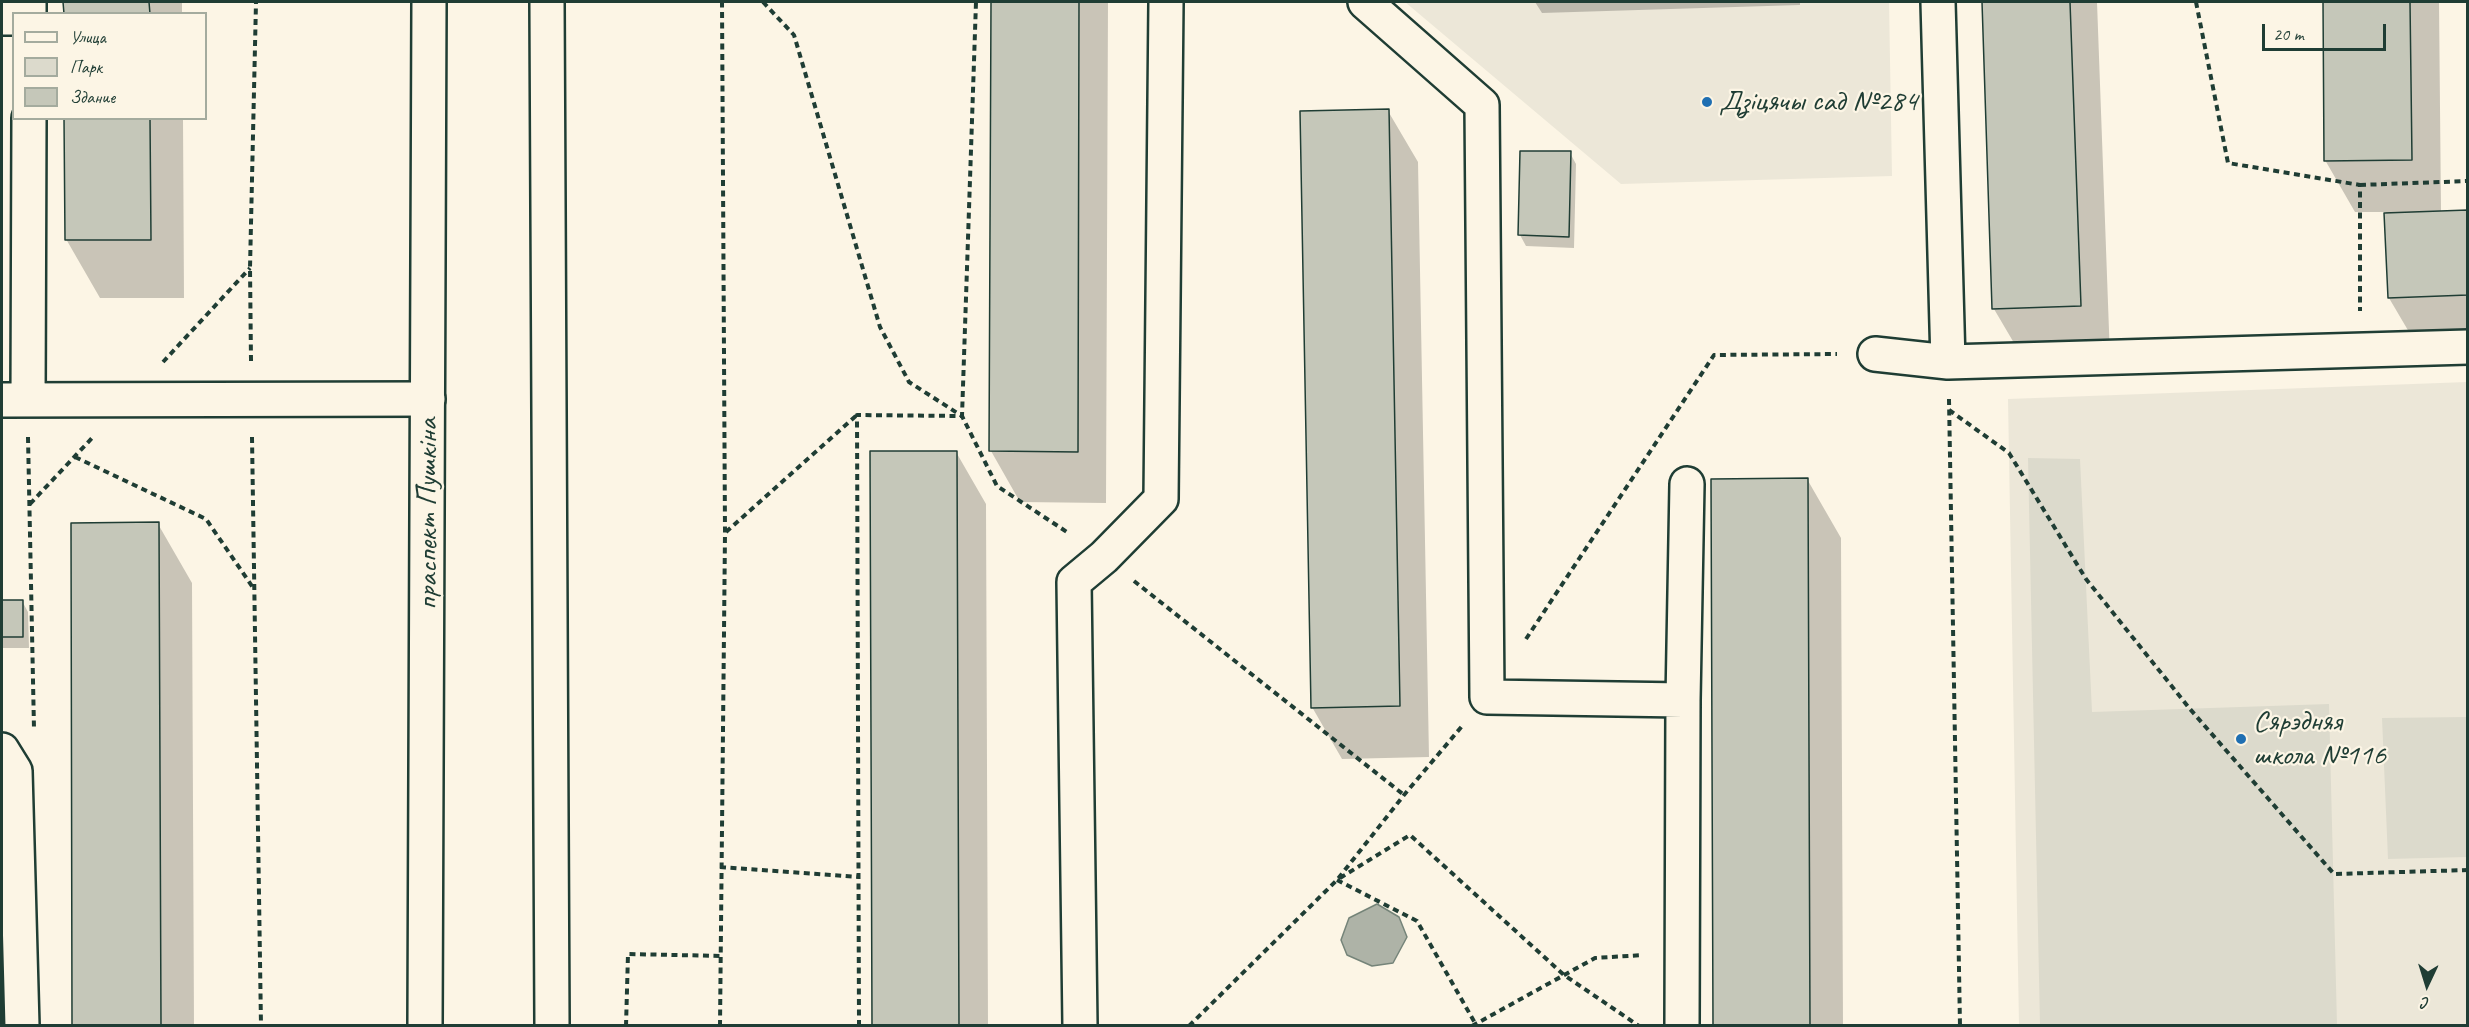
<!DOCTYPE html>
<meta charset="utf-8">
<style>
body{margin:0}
#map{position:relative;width:2469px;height:1027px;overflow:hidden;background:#fcf5e5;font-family:Caveat,sans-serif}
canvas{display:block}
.frame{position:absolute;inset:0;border:3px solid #1f3d34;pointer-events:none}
.legend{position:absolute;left:12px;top:12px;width:195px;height:108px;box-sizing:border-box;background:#fcf5e5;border:2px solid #a4ab9e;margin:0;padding:8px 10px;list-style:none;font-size:18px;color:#1f3d34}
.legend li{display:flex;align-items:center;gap:12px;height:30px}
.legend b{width:30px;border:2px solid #a4ab9e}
.north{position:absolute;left:2397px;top:955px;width:60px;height:60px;-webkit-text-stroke:4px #fcf5e5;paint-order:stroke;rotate:184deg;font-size:16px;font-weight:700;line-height:24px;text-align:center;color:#1f3d34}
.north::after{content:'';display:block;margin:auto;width:21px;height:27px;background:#1f3d34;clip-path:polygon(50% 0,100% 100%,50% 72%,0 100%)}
.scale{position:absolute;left:2262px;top:24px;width:124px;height:27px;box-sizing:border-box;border:3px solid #1f3d34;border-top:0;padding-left:8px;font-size:18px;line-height:21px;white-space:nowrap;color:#1f3d34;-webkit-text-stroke:4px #fcf5e5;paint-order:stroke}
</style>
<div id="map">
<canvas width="2469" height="1027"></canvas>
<div class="frame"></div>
<ul class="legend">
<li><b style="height:8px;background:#fcf5e5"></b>Улица</li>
<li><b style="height:16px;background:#dcdacc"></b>Парк</li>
<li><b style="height:16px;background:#c5c7b9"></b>Здание</li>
</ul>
<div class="north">С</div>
<div class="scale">20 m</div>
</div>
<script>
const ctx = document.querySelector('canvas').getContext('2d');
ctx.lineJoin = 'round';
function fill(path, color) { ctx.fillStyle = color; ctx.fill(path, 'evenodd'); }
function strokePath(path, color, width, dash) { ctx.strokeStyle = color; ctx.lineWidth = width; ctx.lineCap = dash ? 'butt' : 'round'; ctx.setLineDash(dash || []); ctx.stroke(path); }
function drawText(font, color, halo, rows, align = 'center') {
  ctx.font = font + ' Caveat,sans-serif'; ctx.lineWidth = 4.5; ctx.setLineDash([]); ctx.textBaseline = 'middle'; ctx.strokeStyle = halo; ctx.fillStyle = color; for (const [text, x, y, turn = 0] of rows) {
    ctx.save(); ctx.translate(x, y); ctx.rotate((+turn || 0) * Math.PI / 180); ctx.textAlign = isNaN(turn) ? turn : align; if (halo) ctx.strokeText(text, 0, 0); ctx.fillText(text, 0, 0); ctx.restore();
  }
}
const built = new Path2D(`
 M 1405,2 L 1889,2 L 1892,176 L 1621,184 Z
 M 2467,382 L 2467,1025 L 2019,1025 L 2008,399 Z`);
const green = new Path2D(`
 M 2028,458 L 2080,459 L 2092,712 L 2329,704 L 2337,1025 L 2040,1025 Z
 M 2467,717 L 2467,857 L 2388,859 L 2382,718 Z`);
const water = new Path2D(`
 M 1377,904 L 1399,917 L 1407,937 L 1393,963 L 1372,966 L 1347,955 L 1341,940 L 1349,918 Z`);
const shadow = new Path2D(`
 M 65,2 L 182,2 L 182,14 L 65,14 Z
 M 993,2 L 1108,2 L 1106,503 L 1020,502 L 991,451 Z
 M 1535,2 L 1800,2 L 1800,5 L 1542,13 Z
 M 1983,2 L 2097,2 L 2110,358 L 2024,360 L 1994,309 Z
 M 2324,2 L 2439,2 L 2441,212 L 2468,211 L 2468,347 L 2419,349 L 2389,298 L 2386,212 L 2355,212 L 2325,160 Z
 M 1388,111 L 1418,162 L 1429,757 L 1342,759 L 1312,707 Z
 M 65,118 L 183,118 L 184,298 L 100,298 L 66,239 Z
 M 1570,153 L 1576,164 L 1574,248 L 1526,246 L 1520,235 Z
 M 956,452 L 986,504 L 988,1026 L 874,1026 Z
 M 1807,479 L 1841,538 L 1843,1026 L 1714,1026 Z
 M 158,524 L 192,583 L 194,1026 L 74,1026 Z
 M 2,601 L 22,601 L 28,612 L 29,648 L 2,648 Z`);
const building = new Path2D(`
 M 63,2 L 149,2 L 150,14 L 64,14 Z
 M 991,2 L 1079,2 L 1078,452 L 989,451 Z
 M 1982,2 L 2070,2 L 2081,306 L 1992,309 Z
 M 2323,2 L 2410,2 L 2412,160 L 2324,161 Z
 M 1389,109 L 1400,706 L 1311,708 L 1300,111 Z
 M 64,118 L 150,118 L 151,240 L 65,240 Z
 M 1520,151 L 1571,151 L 1569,237 L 1518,235 Z
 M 2468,210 L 2468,295 L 2388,298 L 2384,213 Z
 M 870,451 L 957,451 L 959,1026 L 872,1026 Z
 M 1808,478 L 1810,1026 L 1713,1026 L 1711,479 Z
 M 159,522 L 161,1026 L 72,1026 L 71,523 Z
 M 2,600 L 23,600 L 23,637 L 2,637 Z`);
const path = new Path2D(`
 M 763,2 L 794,35 L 880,327 L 909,382 L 962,416 L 997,486 L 1070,534
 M 2196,2 L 2228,163 L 2360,185 L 2360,311
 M 2360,185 L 2468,181
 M 251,361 L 250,268 L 256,2
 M 163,362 L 250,268
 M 1949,399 L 1960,1026
 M 1949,410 L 2009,453 L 2086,579 L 2190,709 L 2334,874 L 2468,870
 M 28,437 L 34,729
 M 252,437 L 261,1026
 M 75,457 L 206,519 L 254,589
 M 30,504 L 93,437
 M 726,532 L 857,415
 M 1134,581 L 1404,795
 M 1526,639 L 1714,355 L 1837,354
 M 720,867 L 858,877
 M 1340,878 L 1410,835 L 1564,975 L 1639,1026
 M 1337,880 L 1417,921 L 1475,1023
 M 626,1026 L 628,954 L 722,956
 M 720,1026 L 725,533 L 722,2
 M 859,1026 L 857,415 L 962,416 L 976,2
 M 1189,1026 L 1337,880 L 1404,795 L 1463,725
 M 1472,1026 L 1595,958 L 1643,955`);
const minor = new Path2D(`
 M 1365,2 L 1482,105 L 1487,697 L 1683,700
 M 1938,2 L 1948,362
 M 29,14 L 29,2
 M 2,18 L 14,18
 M 1875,354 L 1948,362 L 2468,347
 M 2,400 L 428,399
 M 28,400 L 29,118
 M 2,750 L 15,771 L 22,1026
 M 1080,1026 L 1074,582 L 1104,557 L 1161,499 L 1166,2
 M 1682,1026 L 1683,700 L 1687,484`);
const major = new Path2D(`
 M 547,2 L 552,1026
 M 425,1026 L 429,2`);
const markers = [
 [1707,102,6,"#1f6fb2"],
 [2241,739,6,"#1f6fb2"]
];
const poiNames = [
 ["Дзіцячы сад №284",1719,102],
 ["Сярэдняя",2253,722],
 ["школа №116",2253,756]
];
const streetNames = [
 ["праспект Пушкіна",428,514,-90]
];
fill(built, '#ece7d8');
fill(green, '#dcdacc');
fill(water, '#aeb3a7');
strokePath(water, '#758479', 1.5);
fill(shadow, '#0003');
fill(building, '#c5c7b9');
strokePath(building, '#1f3d34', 1.5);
strokePath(minor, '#1f3d34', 38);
strokePath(major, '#1f3d34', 38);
strokePath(path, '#1f3d34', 4, [6, 4.5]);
strokePath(minor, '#fcf5e5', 33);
strokePath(major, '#fcf5e5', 33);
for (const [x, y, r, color] of markers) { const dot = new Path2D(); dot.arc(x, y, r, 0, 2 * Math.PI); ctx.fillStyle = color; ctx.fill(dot); strokePath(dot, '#fcf5e5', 2); }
drawText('30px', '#1f3d34', '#fcf5e5', poiNames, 'left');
drawText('30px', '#1f3d34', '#fcf5e5', streetNames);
</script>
